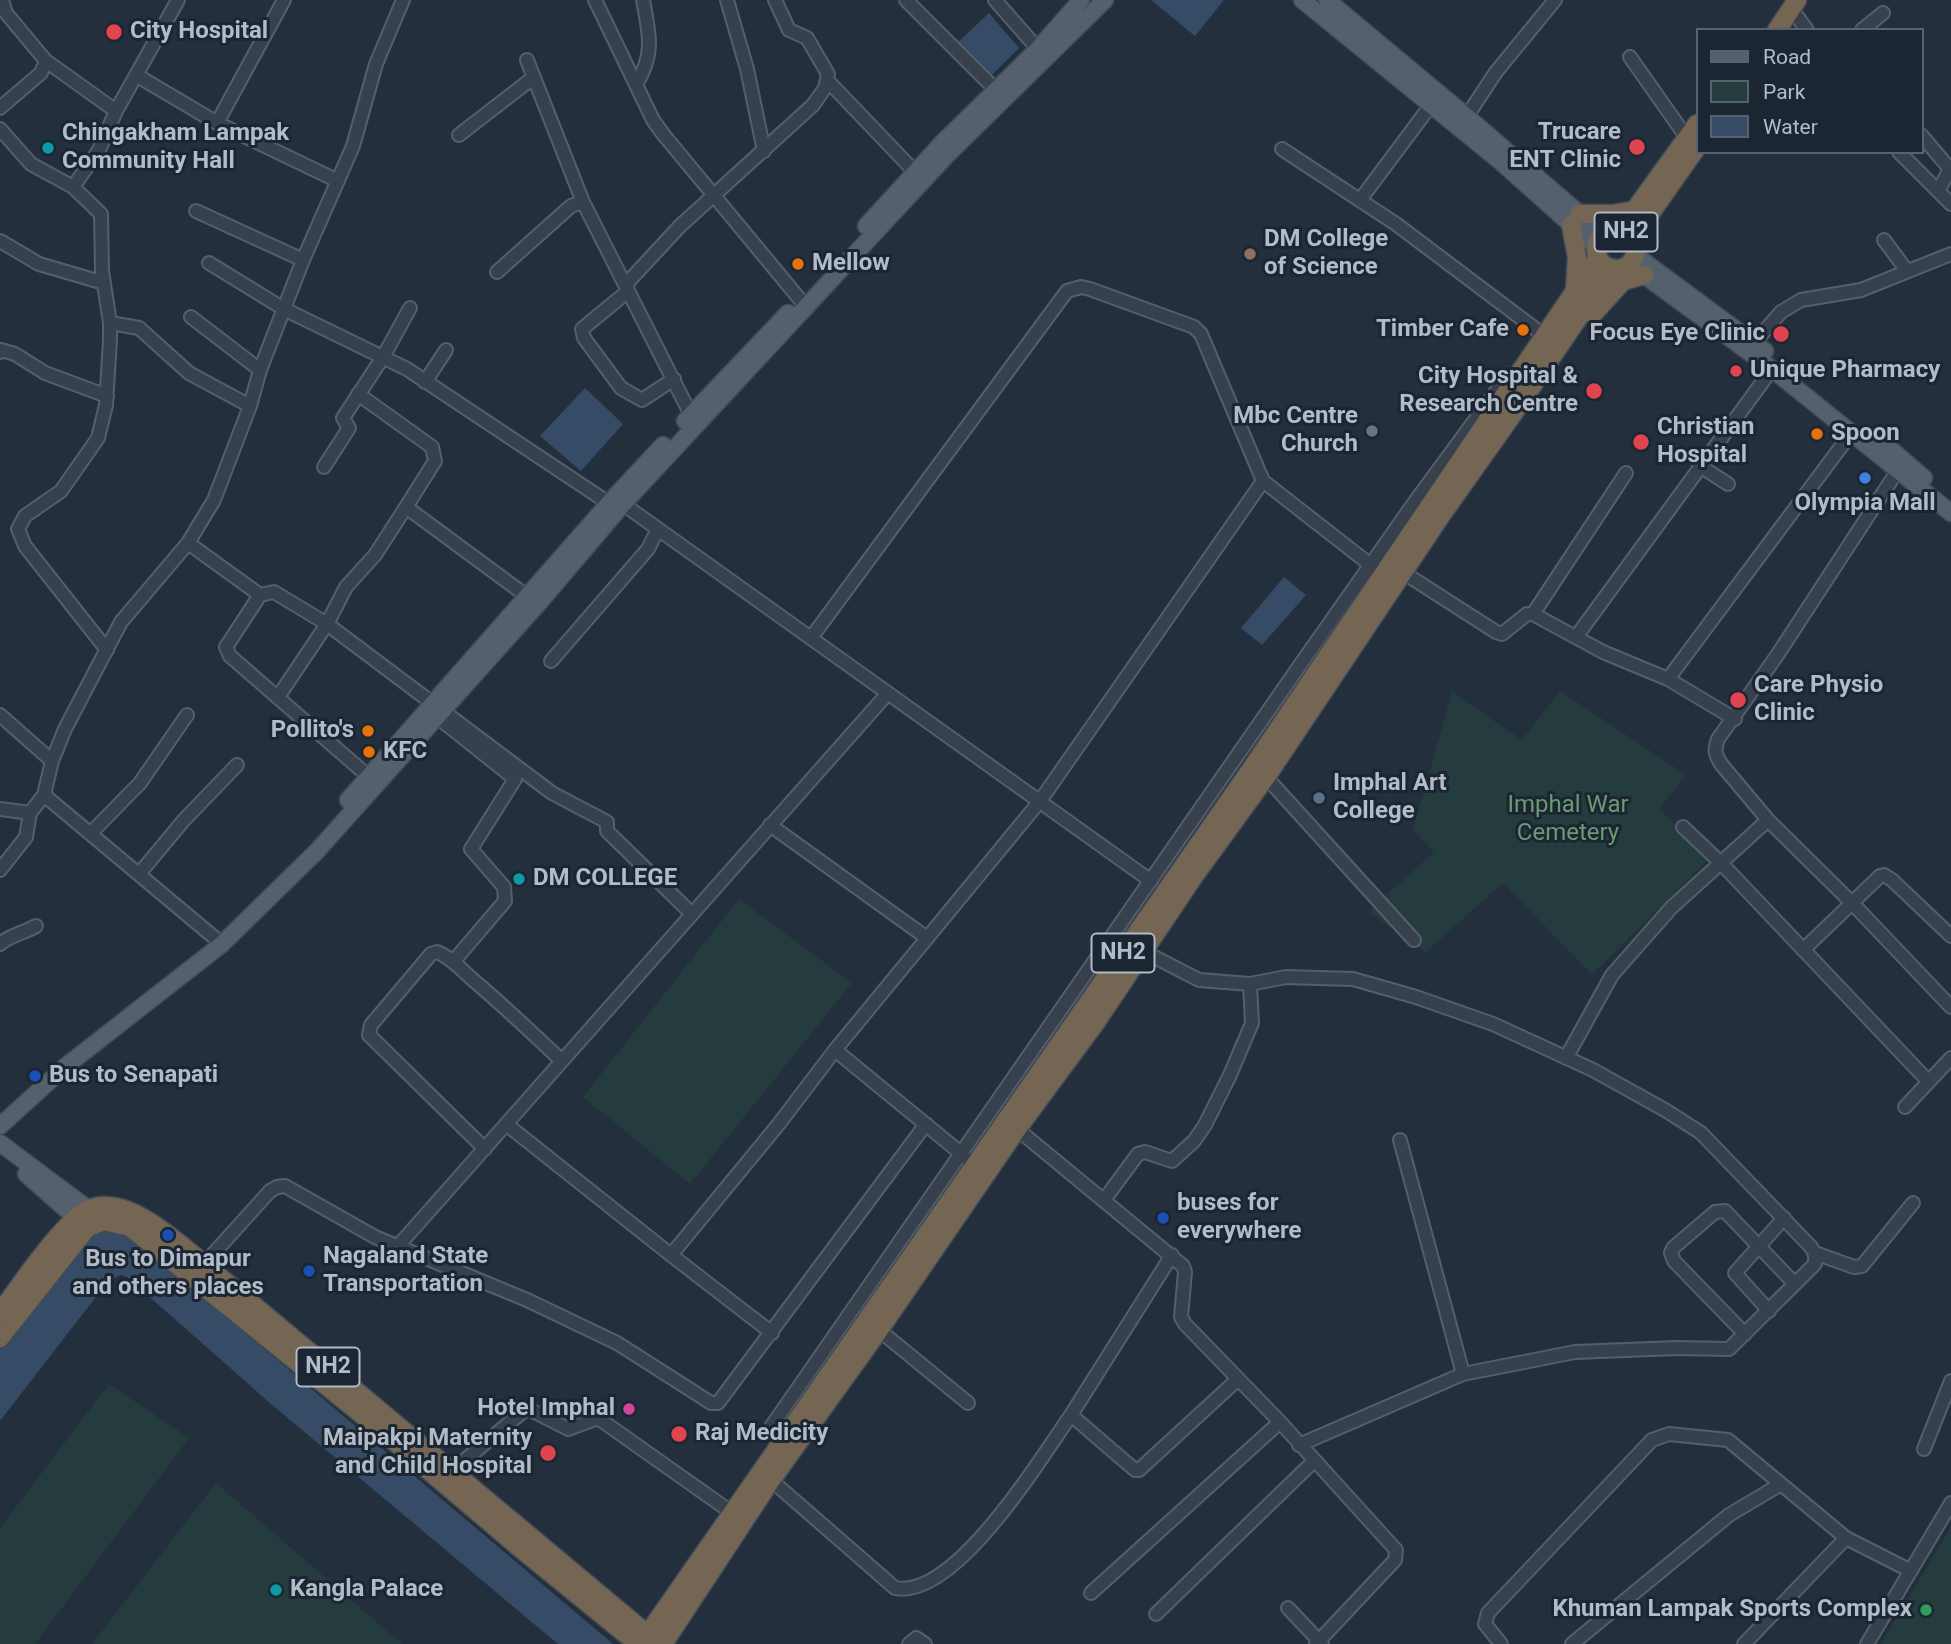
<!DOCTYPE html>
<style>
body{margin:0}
#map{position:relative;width:1951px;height:1644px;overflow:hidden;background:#232f3d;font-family:Roboto,sans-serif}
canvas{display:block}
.legend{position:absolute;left:1696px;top:28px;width:228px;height:126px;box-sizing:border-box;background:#1c2632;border:2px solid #58626e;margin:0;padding:9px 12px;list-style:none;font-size:21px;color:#b2bcc9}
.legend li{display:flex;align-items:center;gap:14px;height:35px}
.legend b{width:35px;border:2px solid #58626e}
</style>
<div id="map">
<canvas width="1951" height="1644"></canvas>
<ul class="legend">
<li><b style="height:9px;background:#55606d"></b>Road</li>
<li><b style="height:19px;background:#253c3e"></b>Park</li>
<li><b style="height:19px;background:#364b65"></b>Water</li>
</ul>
</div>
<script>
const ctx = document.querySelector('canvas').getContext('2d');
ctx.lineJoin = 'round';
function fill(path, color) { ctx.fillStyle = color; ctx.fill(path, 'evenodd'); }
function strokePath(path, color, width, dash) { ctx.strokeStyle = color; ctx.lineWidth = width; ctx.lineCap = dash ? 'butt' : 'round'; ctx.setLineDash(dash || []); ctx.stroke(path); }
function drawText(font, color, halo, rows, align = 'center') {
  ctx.font = font + ' Roboto,sans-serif'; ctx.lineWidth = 6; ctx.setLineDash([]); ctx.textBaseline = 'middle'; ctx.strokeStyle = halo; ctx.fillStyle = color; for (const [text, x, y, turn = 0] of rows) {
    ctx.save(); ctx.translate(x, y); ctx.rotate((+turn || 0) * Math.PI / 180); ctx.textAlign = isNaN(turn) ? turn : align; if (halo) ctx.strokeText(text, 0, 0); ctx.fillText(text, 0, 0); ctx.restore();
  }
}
const green = new Path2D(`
 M 1560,691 L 1686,775 L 1659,809 L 1709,859 L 1592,975 L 1503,883 L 1426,952 L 1368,912 L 1434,852 L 1413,830 L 1452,692 L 1522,740 Z
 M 739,899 L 852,983 L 690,1184 L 583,1097 Z
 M 109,1384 L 189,1438 L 35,1644 L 0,1644 L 0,1528 Z
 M 216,1483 L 402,1644 L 92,1644 Z
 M 1951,1527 L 1951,1644 L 1881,1644 Z`);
const water = new Path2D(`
 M 1151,0 L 1224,0 L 1195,36 Z
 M 989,13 L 1019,48 L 990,77 L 956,44 Z
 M 585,388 L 623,424 L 581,471 L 540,436 Z
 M 1284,577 L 1306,595 L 1262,645 L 1241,628 Z
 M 105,1228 L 132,1237 L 613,1644 L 558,1644 L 271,1404 L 127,1277 L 121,1275 L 109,1280 L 0,1421 L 0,1349 L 91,1233 Z`);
const minor = new Path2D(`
 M 595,0 L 653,120 L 663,134 L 807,308
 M 727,0 L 747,69 L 764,151
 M 906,0 L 1002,96
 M 995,0 L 1044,56
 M 1791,8 L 1807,30
 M 1862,30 L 1883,13
 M 1630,57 L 1687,138
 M 527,60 L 583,202 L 691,415
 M 46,61 L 116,111
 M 136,75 L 217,123 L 338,181
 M 827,80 L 915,172
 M 637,83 C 655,53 649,33 643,0
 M 0,108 L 41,73 L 46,61 L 6,13 L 2,0
 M 1463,122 L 1496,72 L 1555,0
 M 217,123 L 284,0
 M 0,129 L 31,164 L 73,187 L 101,214 L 102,271 L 110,323 L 110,340 L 106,405 L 98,438 L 61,491 L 25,516 L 18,529 L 25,546 L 107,650
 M 459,135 L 534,77
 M 1921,135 L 1950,169 L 1938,191
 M 1282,149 L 1396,224 L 1546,337
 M 1899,152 L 1951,204
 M 73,187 L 99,150 L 116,111 L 178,0
 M 1360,200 L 1431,105
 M 196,211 L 303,260
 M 1884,240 L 1907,271
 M 0,241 L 39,264 L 104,283
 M 209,263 L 284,309 L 407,369 L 616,508
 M 497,272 L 571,206 L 583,202
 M 191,317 L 260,370
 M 110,323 L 139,328 L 189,373 L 250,406
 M 1754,343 L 1781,312 L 1801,300 L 1861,290 L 1951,254
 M 0,352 L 1,350 L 15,354 L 45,373 L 107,396
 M 674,379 L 642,400 L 621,388 L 584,338 L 582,329 L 627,292 L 628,282 L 680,226 L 813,105 L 825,88 L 828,74 L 807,38 L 789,30 L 775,0
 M 425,382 L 446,350
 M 358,394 L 432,447 L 435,461 L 406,507
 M 1700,466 L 1728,484
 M 324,467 L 349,428 L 343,418 L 383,357 L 410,308
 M 1898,470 L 1778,654 L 1718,739 C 1714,750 1715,754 1721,764 L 1768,820 L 1853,904 L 1951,1007
 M 1263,481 L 1377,570
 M 623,504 L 1151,881
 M 188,543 L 260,595
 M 1404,573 L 1496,632 L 1502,634 L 1527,614 L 1533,614 L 1603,652 L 1668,679 L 1735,719
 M 528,597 L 406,507 L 375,555 L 346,587 L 327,624 L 552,793 L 607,822 L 607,831 L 692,914
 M 1533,614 L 1626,473
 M 1576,637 L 1772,369
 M 551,661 L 648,549 L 658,529
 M 1668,679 L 1852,432
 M 278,697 L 327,624 L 274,592 L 260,595 L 226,647 L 230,656 L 368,776
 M 0,715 L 52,761
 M 436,716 L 515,779 L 471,849 L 504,887 L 505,901 L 453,962
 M 1266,777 L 1414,940
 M 44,795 L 52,761 L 65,729 L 121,622 L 188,543 L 214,500 L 250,406 L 260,370 L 303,260 L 353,146 L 376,64 L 403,0
 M 0,809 L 30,813 L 44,795 L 222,944
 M 770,825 L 927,938
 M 1683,827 L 1721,863 L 1928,1081
 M 91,833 L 140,783 L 187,715
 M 0,870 L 26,837 L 30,813
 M 139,874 L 184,820 L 237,765
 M 0,944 C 10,935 24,933 36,926
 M 1803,950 L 1880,876 L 1884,875 L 1892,880 L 1951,936
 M 1250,984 L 1286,977 L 1353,979 L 1416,997 L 1493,1024 L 1593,1070 L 1665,1110 L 1701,1133 L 1811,1247 L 1815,1254 L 1815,1264 L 1729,1349 L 1677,1348 L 1575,1352 L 1463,1374 L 1299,1445
 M 835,1050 L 974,1164
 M 1566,1058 L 1612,975 L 1671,908 L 1768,820
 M 1905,1107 L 1951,1058
 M 506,1124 L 671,1255 L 778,1125 L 835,1050 L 1040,801 L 1263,481 L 1201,334 L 1194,327 L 1090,289 L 1081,287 L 1067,291 L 811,638
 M 1017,1129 L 1183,1266 L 1185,1272 L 1181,1317 L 1185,1324 L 1280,1422 L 1396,1550 L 1395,1560 L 1316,1644
 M 1400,1140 L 1463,1374
 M 485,1149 L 369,1035 L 371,1025 L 431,954 L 437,952 C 450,957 461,969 472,979 C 503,1005 532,1033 562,1061
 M 1104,1200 L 1138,1154 L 1145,1152 L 1172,1161 L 1194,1141 L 1205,1125 L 1230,1075 L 1252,1023 L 1250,984 L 1199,980 L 1137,948
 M 399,1245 L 888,693
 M 1815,1253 L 1854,1267 L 1862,1266 L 1913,1203
 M 671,1255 L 772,1333
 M 1172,1255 L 1071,1415 L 1135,1470 L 1139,1470 L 1238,1379
 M 204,1264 L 270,1191 L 277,1187 L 285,1186 L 375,1237 L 527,1300 L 617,1343 L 711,1403 L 718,1403 L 926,1124
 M 1769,1311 L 1735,1273 L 1784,1218
 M 879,1330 L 968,1403
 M 1745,1334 L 1674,1261 L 1671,1253 L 1673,1248 L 1715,1212 L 1725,1211 L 1795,1284
 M 771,1427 L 1298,668 L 1414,503 L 1506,378
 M 1924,1449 L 1951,1381
 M 452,1471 L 527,1408 L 568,1429 L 598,1418 L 731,1512
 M 771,1480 L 895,1588 C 955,1600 1040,1459 1071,1415
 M 1091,1593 L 1280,1422
 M 1288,1608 L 1322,1644
 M 1156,1614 L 1314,1461
 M 909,1644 L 916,1638 L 925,1644
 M 1501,1644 L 1485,1624 L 1488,1613 L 1652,1440 L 1669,1434 L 1728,1440 L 1846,1538 L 1911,1571
 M 1572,1644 L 1729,1515 L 1781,1484
 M 1744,1644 L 1846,1538
 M 1867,1644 L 1951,1503`);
const major = new Path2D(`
 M 1302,0 L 1501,162 L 1596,247
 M 1327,0 L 1466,116 L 1603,234
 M 866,226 L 944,141 L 1038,49 L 1081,0
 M 1635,255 L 1765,351
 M 1629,264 L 1772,369 L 1951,513
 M 685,421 L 788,313
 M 1880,440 L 1924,478
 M 348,800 L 609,503 L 663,445
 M 0,1126 L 66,1066 L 222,944 L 317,851 L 538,604 L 623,504 L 946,156 L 1105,0
 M 0,1143 L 99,1217
 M 26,1174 L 85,1226`);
const highway = new Path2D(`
 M 1777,30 L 1797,0
 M 1579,214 L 1613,214 L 1635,210
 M 1571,225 L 1577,257 L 1575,290
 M 1621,229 L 1697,124
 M1596 249a20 20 0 1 1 40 0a20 20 0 1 1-40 0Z
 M 1633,238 L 1697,147
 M 1593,314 L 1623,281 L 1644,275
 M 0,1313 C 17,1290 67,1215 92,1208 C 129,1196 177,1242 204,1264 L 654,1640
 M 0,1338 L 87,1228 L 104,1221 L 130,1227 L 375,1425 L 520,1548 L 638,1644
 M 641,1644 L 1252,768 L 1598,257
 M 663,1644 L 771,1480 L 879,1330 L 1017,1129 L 1096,1022 L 1194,876 L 1266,777 L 1442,514 L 1515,411 L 1612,268`);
const markers = [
 [114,32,9,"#e0444e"],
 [1637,147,9,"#e0444e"],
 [48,148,7,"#0f9aa8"],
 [1250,254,7,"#8d6e63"],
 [798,264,7,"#e8710a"],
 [1523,330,7,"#e8710a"],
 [1781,334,9,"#e0444e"],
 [1736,371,7,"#e0444e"],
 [1594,391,9,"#e0444e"],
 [1372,431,7,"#6b7280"],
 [1817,434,7,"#e8710a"],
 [1641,442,9,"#e0444e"],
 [1865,478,7,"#3f7fe0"],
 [1738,700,9,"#e0444e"],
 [368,731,7,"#e8710a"],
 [369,752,7,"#e8710a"],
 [1319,798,7,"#5c6f8a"],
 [519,879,7,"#0f9aa8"],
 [35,1076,7,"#1a4fb4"],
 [1163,1218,7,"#1a4fb4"],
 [168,1235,7,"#1a4fb4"],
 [309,1271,7,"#1a4fb4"],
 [629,1409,7,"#d1479c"],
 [679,1434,9,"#e0444e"],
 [548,1453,9,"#e0444e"],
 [276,1590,7,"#0f9aa8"],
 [1926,1610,7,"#2e9e5b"]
];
const shields = [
 [1626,232,63],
 [1123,953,63],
 [328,1367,63]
];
const shieldNames = [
 ["NH2",1626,232],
 ["NH2",1123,953],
 ["NH2",328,1367]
];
const poiNames = [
 ["City Hospital",130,32],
 ["Trucare",1621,133,"right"],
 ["ENT Clinic",1621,161,"right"],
 ["Chingakham Lampak",62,134],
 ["Community Hall",62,162],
 ["DM College",1264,240],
 ["of Science",1264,268],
 ["Mellow",812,264],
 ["Timber Cafe",1509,330,"right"],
 ["Focus Eye Clinic",1765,334,"right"],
 ["Unique Pharmacy",1750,371],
 ["City Hospital &",1578,377,"right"],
 ["Research Centre",1578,405,"right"],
 ["Mbc Centre",1358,417,"right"],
 ["Church",1358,445,"right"],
 ["Christian",1657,428],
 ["Hospital",1657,456],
 ["Spoon",1831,434],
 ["Olympia Mall",1865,504,"center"],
 ["Care Physio",1754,686],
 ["Clinic",1754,714],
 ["Pollito's",354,731,"right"],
 ["KFC",383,752],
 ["Imphal Art",1333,784],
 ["College",1333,812],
 ["DM COLLEGE",533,879],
 ["Bus to Senapati",49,1076],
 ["buses for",1177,1204],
 ["everywhere",1177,1232],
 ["Nagaland State",323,1257],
 ["Transportation",323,1285],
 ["Bus to Dimapur",168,1260,"center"],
 ["and others places",168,1288,"center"],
 ["Hotel Imphal",615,1409,"right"],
 ["Raj Medicity",695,1434],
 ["Maipakpi Maternity",532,1439,"right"],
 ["and Child Hospital",532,1467,"right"],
 ["Kangla Palace",290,1590],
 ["Khuman Lampak Sports Complex",1912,1610,"right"]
];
const parkNames = [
 ["Imphal War",1568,806],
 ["Cemetery",1568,834]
];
fill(green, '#253c3e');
fill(water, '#364b65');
strokePath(minor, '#555f6b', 16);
strokePath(major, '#404a56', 19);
strokePath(highway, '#424c58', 21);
strokePath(minor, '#37414d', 12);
strokePath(major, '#55606d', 16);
strokePath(highway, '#746653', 18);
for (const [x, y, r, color] of markers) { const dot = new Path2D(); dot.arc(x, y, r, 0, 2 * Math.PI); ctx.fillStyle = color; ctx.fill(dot); strokePath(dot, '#1c2632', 2.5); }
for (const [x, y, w] of shields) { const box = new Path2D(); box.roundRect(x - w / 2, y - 19.5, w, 39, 5); ctx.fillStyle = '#1c2632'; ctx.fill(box); strokePath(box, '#b2bcc9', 2); }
drawText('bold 23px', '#b2bcc9', null, shieldNames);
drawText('bold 24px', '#b2bcc9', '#1c2632', poiNames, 'left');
drawText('24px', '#699a73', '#1c2632', parkNames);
</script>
